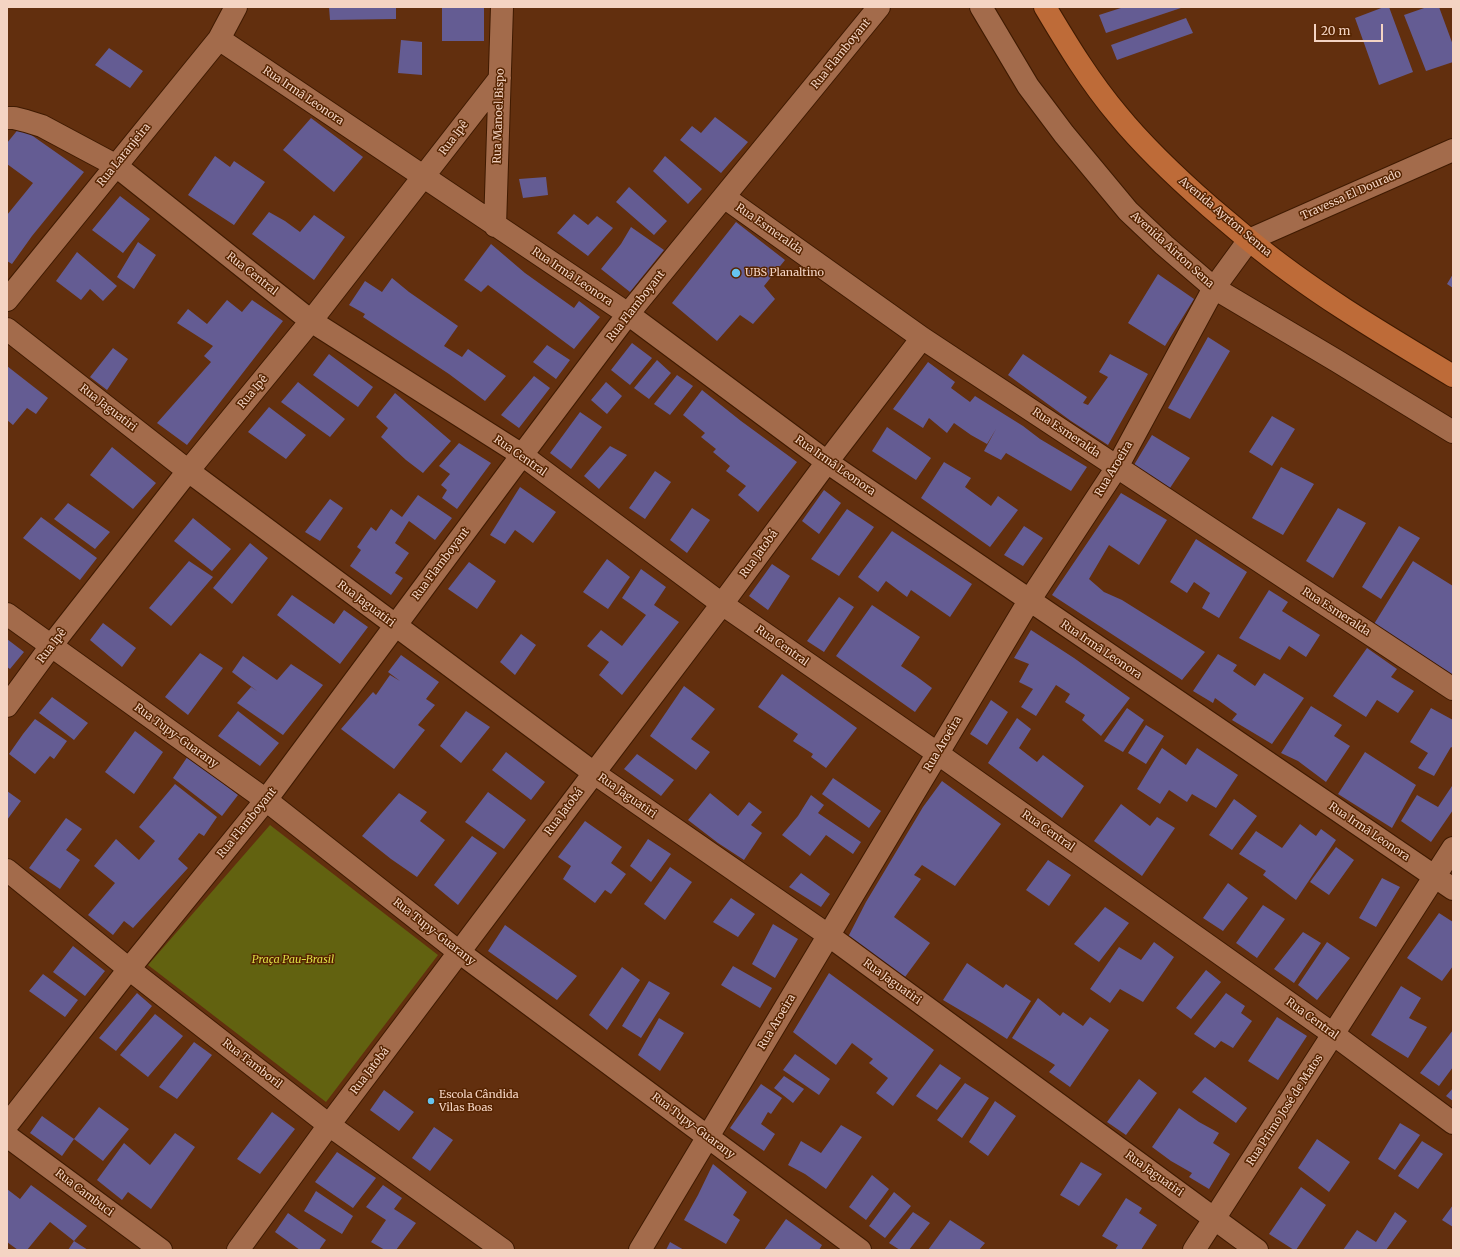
<!DOCTYPE html>
<meta charset="utf-8">
<style>
body{margin:0}
#map{position:relative;width:1460px;height:1257px;overflow:hidden;background:#622f0e;font-family:Merriweather,serif}
canvas{display:block}
.frame{position:absolute;inset:0;border:8px solid #f4d4c3;pointer-events:none}
.scale{position:absolute;left:1314px;top:24px;width:69px;height:18px;box-sizing:border-box;border:2px solid #f4d4c3;border-top:0;padding-left:5px;font-size:12px;line-height:14px;white-space:nowrap;color:#f4d4c3;-webkit-text-stroke:3px #562401;paint-order:stroke}
</style>
<div id="map">
<canvas width="1460" height="1257"></canvas>
<div class="frame"></div>
<div class="scale">20 m</div>
</div>
<script>
const ctx = document.querySelector('canvas').getContext('2d');
ctx.lineJoin = 'round';
function fill(path, color) { ctx.fillStyle = color; ctx.fill(path, 'evenodd'); }
function strokePath(path, color, width, dash) { ctx.strokeStyle = color; ctx.lineWidth = width; ctx.lineCap = dash ? 'butt' : 'round'; ctx.setLineDash(dash || []); ctx.stroke(path); }
function drawText(font, color, halo, rows, align = 'center') {
  ctx.font = font + ' Merriweather,serif'; ctx.lineWidth = 3; ctx.setLineDash([]); ctx.textBaseline = 'middle'; ctx.strokeStyle = halo; ctx.fillStyle = color; for (const [text, x, y, turn = 0] of rows) {
    ctx.save(); ctx.translate(x, y); ctx.rotate((+turn || 0) * Math.PI / 180); ctx.textAlign = isNaN(turn) ? turn : align; if (halo) ctx.strokeText(text, 0, 0); ctx.fillText(text, 0, 0); ctx.restore();
  }
}
const green = new Path2D(`
 M 270,825 L 438,955 L 326,1102 L 148,965 Z`);
const building = new Path2D(`
 M 329,7 L 396,7 L 396,19 L 330,20 Z
 M 442,7 L 484,7 L 484,41 L 442,41 Z
 M 1124,7 L 1184,7 L 1106,33 L 1099,15 Z
 M 1384,7 L 1389,7 L 1413,72 L 1379,85 L 1355,18 Z
 M 1427,7 L 1439,7 L 1453,45 L 1453,62 L 1426,71 L 1404,15 Z
 M 1186,18 L 1193,33 L 1117,60 L 1111,45 Z
 M 401,40 L 422,42 L 422,75 L 398,73 Z
 M 109,48 L 143,71 L 130,88 L 95,65 Z
 M 715,117 L 748,142 L 721,173 L 680,140 L 692,126 L 701,133 Z
 M 311,118 L 363,157 L 334,192 L 283,150 Z
 M 20,127 L 84,172 L 32,236 L 12,264 L 7,261 L 7,215 L 33,183 L 7,164 L 7,143 Z
 M 215,156 L 230,167 L 234,161 L 265,182 L 234,225 L 188,195 Z
 M 665,156 L 702,189 L 688,204 L 653,171 Z
 M 546,177 L 548,195 L 523,198 L 519,179 Z
 M 629,187 L 667,221 L 654,235 L 616,202 Z
 M 120,196 L 150,219 L 123,253 L 92,230 Z
 M 269,212 L 285,221 L 300,232 L 314,215 L 345,237 L 314,280 L 252,234 Z
 M 574,214 L 588,225 L 597,216 L 613,228 L 588,256 L 557,233 Z
 M 736,222 L 785,260 L 764,286 L 775,299 L 753,324 L 740,315 L 717,341 L 672,303 Z
 M 631,227 L 664,250 L 630,292 L 601,269 L 621,244 Z
 M 138,242 L 156,255 L 134,289 L 117,277 Z
 M 491,244 L 525,273 L 574,308 L 579,301 L 600,317 L 574,349 L 488,285 L 481,292 L 464,280 Z
 M 77,252 L 117,286 L 103,301 L 90,289 L 81,300 L 56,281 Z
 M 1158,274 L 1194,299 L 1165,346 L 1128,323 Z
 M 1453,274 L 1453,288 L 1447,284 Z
 M 392,278 L 409,292 L 458,326 L 444,346 L 462,357 L 468,349 L 506,376 L 485,401 L 449,374 L 363,317 L 365,314 L 349,305 L 365,281 L 382,292 Z
 M 227,300 L 242,312 L 252,300 L 283,321 L 187,445 L 157,423 L 211,362 L 204,356 L 213,346 L 177,323 L 188,309 L 207,324 Z
 M 1208,337 L 1230,351 L 1190,419 L 1168,408 Z
 M 632,343 L 652,358 L 630,385 L 611,370 Z
 M 547,345 L 570,360 L 556,379 L 533,362 Z
 M 113,348 L 128,359 L 107,390 L 90,377 Z
 M 329,354 L 373,387 L 358,407 L 313,375 Z
 M 1023,354 L 1087,397 L 1083,403 L 1088,405 L 1108,377 L 1099,372 L 1110,354 L 1148,374 L 1108,445 L 1071,421 L 1008,375 Z
 M 657,360 L 671,373 L 649,399 L 634,388 Z
 M 928,362 L 955,382 L 951,388 L 970,402 L 975,396 L 1023,426 L 1040,439 L 1087,467 L 1071,491 L 1006,453 L 1001,460 L 984,451 L 996,429 L 987,444 L 971,435 L 954,423 L 947,433 L 929,418 L 923,428 L 893,409 Z
 M 7,366 L 48,398 L 36,414 L 27,408 L 13,425 L 7,420 Z
 M 677,375 L 693,386 L 670,415 L 654,404 Z
 M 534,376 L 550,388 L 519,428 L 501,415 Z
 M 298,382 L 345,419 L 330,437 L 281,402 Z
 M 606,382 L 622,396 L 607,414 L 591,400 Z
 M 702,390 L 741,421 L 797,462 L 758,512 L 738,495 L 746,486 L 726,471 L 730,466 L 713,452 L 716,449 L 701,437 L 705,433 L 683,415 Z
 M 395,393 L 451,441 L 423,473 L 406,460 L 381,437 L 388,428 L 376,417 Z
 M 269,407 L 306,435 L 286,459 L 248,432 Z
 M 580,412 L 602,427 L 571,469 L 550,453 Z
 M 1272,416 L 1295,429 L 1272,466 L 1249,452 Z
 M 887,427 L 931,458 L 916,480 L 872,451 Z
 M 1152,435 L 1190,458 L 1170,488 L 1134,465 Z
 M 459,443 L 491,463 L 457,509 L 442,498 L 447,490 L 441,485 L 450,474 L 439,466 Z
 M 610,446 L 627,455 L 599,489 L 584,476 Z
 M 112,447 L 156,483 L 133,509 L 90,475 Z
 M 944,462 L 971,478 L 965,487 L 991,506 L 998,496 L 1018,510 L 990,547 L 921,498 Z
 M 1281,467 L 1314,484 L 1283,535 L 1252,518 Z
 M 655,471 L 671,482 L 645,519 L 629,508 Z
 M 520,487 L 556,512 L 533,543 L 515,530 L 505,544 L 490,535 Z
 M 824,490 L 841,503 L 819,534 L 802,521 Z
 M 1121,493 L 1167,520 L 1139,565 L 1109,545 L 1089,579 L 1104,592 L 1122,600 L 1205,652 L 1182,680 L 1052,595 Z
 M 418,495 L 452,518 L 435,540 L 409,521 L 395,543 L 409,553 L 395,573 L 403,578 L 391,595 L 350,566 L 361,550 L 357,547 L 371,527 L 376,531 L 391,509 L 402,517 Z
 M 330,499 L 343,508 L 320,541 L 305,532 Z
 M 68,503 L 110,532 L 95,549 L 54,519 Z
 M 692,508 L 710,520 L 687,553 L 670,540 Z
 M 1338,508 L 1366,523 L 1333,578 L 1306,561 Z
 M 847,509 L 874,527 L 839,576 L 811,559 Z
 M 41,517 L 97,558 L 80,580 L 23,538 Z
 M 193,518 L 231,549 L 212,571 L 174,541 Z
 M 1024,526 L 1043,538 L 1023,566 L 1004,555 Z
 M 1399,526 L 1420,538 L 1381,599 L 1362,587 Z
 M 892,531 L 972,584 L 950,617 L 911,590 L 907,597 L 886,581 L 878,592 L 858,577 Z
 M 1196,539 L 1247,572 L 1219,618 L 1202,608 L 1210,593 L 1194,582 L 1187,593 L 1170,582 Z
 M 250,543 L 268,558 L 232,604 L 213,588 Z
 M 607,559 L 630,577 L 608,609 L 583,592 Z
 M 189,561 L 213,577 L 171,626 L 149,608 Z
 M 1413,561 L 1453,586 L 1453,675 L 1374,624 Z
 M 469,562 L 496,581 L 477,609 L 448,589 Z
 M 772,564 L 790,576 L 768,610 L 749,596 Z
 M 641,569 L 666,587 L 654,605 L 679,622 L 622,695 L 599,675 L 609,662 L 587,646 L 601,630 L 622,646 L 646,615 L 622,598 Z
 M 1269,590 L 1288,602 L 1282,611 L 1320,635 L 1306,657 L 1289,646 L 1280,660 L 1239,638 Z
 M 292,595 L 334,624 L 344,610 L 368,627 L 340,664 L 277,615 Z
 M 839,597 L 854,607 L 824,652 L 807,641 Z
 M 872,605 L 920,637 L 901,666 L 916,676 L 932,688 L 915,712 L 836,656 Z
 M 103,623 L 136,648 L 122,667 L 90,640 Z
 M 1031,630 L 1074,658 L 1130,698 L 1101,736 L 1082,720 L 1085,715 L 1065,702 L 1070,694 L 1056,685 L 1036,716 L 1021,707 L 1033,689 L 1019,682 L 1029,664 L 1014,658 Z
 M 521,634 L 536,645 L 515,675 L 500,662 Z
 M 7,639 L 24,652 L 10,669 L 7,667 Z
 M 1367,648 L 1397,669 L 1391,677 L 1414,691 L 1398,713 L 1377,700 L 1366,717 L 1333,696 Z
 M 200,653 L 223,668 L 188,715 L 165,697 Z
 M 1218,654 L 1237,665 L 1233,671 L 1255,686 L 1264,673 L 1304,698 L 1272,744 L 1232,720 L 1237,714 L 1215,698 L 1213,703 L 1193,691 Z
 M 401,655 L 439,682 L 426,699 L 435,705 L 418,725 L 425,730 L 394,769 L 341,729 L 373,692 L 376,695 L 390,675 L 400,681 L 388,672 Z
 M 243,656 L 277,680 L 291,664 L 323,685 L 283,735 L 237,703 L 251,687 L 257,691 L 232,672 Z
 M 782,674 L 857,728 L 826,768 L 811,757 L 813,754 L 793,741 L 798,734 L 758,707 Z
 M 684,686 L 715,709 L 691,739 L 710,752 L 696,770 L 650,736 Z
 M 52,697 L 88,723 L 74,740 L 39,713 Z
 M 991,700 L 1008,712 L 987,745 L 970,734 Z
 M 1311,706 L 1342,725 L 1334,736 L 1350,746 L 1326,782 L 1298,761 L 1281,753 Z
 M 1127,708 L 1144,720 L 1123,752 L 1104,741 Z
 M 1431,708 L 1453,720 L 1453,748 L 1451,747 L 1434,776 L 1418,768 L 1428,753 L 1410,742 Z
 M 238,711 L 279,743 L 260,766 L 218,736 Z
 M 466,711 L 490,727 L 461,763 L 440,746 Z
 M 1017,718 L 1031,729 L 1019,748 L 1037,762 L 1043,755 L 1084,786 L 1062,818 L 988,763 Z
 M 35,719 L 67,741 L 54,759 L 50,756 L 35,774 L 9,754 L 23,734 Z
 M 1146,725 L 1164,736 L 1146,764 L 1128,753 Z
 M 135,731 L 163,752 L 134,794 L 105,772 Z
 M 1162,748 L 1186,765 L 1197,748 L 1238,775 L 1216,808 L 1192,794 L 1187,802 L 1169,790 L 1160,804 L 1137,789 Z
 M 506,752 L 545,782 L 531,800 L 492,770 Z
 M 1365,752 L 1416,785 L 1392,828 L 1338,794 Z
 M 637,754 L 674,780 L 661,796 L 624,769 Z
 M 188,756 L 238,795 L 222,816 L 173,778 Z
 M 833,778 L 881,811 L 869,828 L 822,794 Z
 M 942,781 L 1001,824 L 955,886 L 922,865 L 914,875 L 921,879 L 894,917 L 930,943 L 905,977 L 847,939 L 866,902 L 923,807 Z
 M 175,784 L 217,817 L 204,836 L 199,833 L 178,859 L 188,868 L 133,928 L 124,921 L 113,935 L 88,915 L 115,883 L 94,866 L 116,839 L 139,860 L 155,841 L 139,827 Z
 M 1452,786 L 1453,787 L 1453,810 L 1431,842 L 1401,821 L 1417,795 L 1438,807 Z
 M 7,791 L 21,801 L 7,820 Z
 M 488,792 L 526,820 L 504,849 L 465,822 Z
 M 399,793 L 427,812 L 420,821 L 445,840 L 417,877 L 391,859 L 362,836 Z
 M 710,793 L 738,816 L 749,802 L 762,812 L 751,825 L 762,833 L 744,860 L 718,843 L 688,820 Z
 M 811,795 L 824,805 L 818,813 L 861,842 L 853,854 L 826,835 L 810,856 L 782,835 L 798,816 Z
 M 1234,799 L 1257,816 L 1232,850 L 1209,835 Z
 M 1121,804 L 1150,826 L 1157,817 L 1175,828 L 1142,876 L 1094,841 Z
 M 66,818 L 82,829 L 66,850 L 80,860 L 60,889 L 29,868 Z
 M 585,821 L 622,847 L 611,863 L 626,874 L 611,894 L 605,890 L 595,903 L 563,879 L 571,866 L 558,857 Z
 M 1300,824 L 1316,836 L 1321,829 L 1336,840 L 1296,900 L 1263,875 L 1266,871 L 1239,854 L 1256,831 L 1282,848 Z
 M 472,836 L 497,853 L 458,905 L 434,885 Z
 M 648,839 L 671,854 L 651,882 L 630,866 Z
 M 1336,847 L 1354,860 L 1329,895 L 1310,882 Z
 M 1048,860 L 1071,875 L 1049,906 L 1026,890 Z
 M 670,867 L 692,882 L 665,920 L 644,904 Z
 M 801,873 L 830,894 L 821,907 L 789,887 Z
 M 1382,878 L 1400,887 L 1376,927 L 1359,918 Z
 M 1228,883 L 1248,898 L 1223,931 L 1203,918 Z
 M 731,898 L 755,914 L 738,937 L 713,922 Z
 M 1263,905 L 1285,919 L 1257,958 L 1236,943 Z
 M 1105,907 L 1129,923 L 1099,962 L 1074,944 Z
 M 1439,913 L 1453,922 L 1453,966 L 1442,981 L 1407,958 Z
 M 773,924 L 798,939 L 775,978 L 752,964 Z
 M 505,925 L 577,976 L 557,1000 L 488,951 Z
 M 1303,932 L 1321,943 L 1294,983 L 1274,969 Z
 M 1154,942 L 1174,957 L 1143,1002 L 1120,989 L 1110,1003 L 1090,989 L 1119,947 L 1141,960 Z
 M 1327,942 L 1350,958 L 1317,1000 L 1298,985 Z
 M 73,946 L 105,971 L 85,996 L 53,972 Z
 M 967,963 L 1003,988 L 1006,984 L 1031,1001 L 1007,1039 L 982,1023 L 943,1000 Z
 M 733,966 L 772,988 L 760,1008 L 721,985 Z
 M 622,967 L 640,980 L 607,1030 L 589,1015 Z
 M 1206,970 L 1221,982 L 1191,1019 L 1176,1008 Z
 M 829,973 L 934,1050 L 893,1106 L 876,1093 L 888,1078 L 869,1063 L 873,1059 L 852,1043 L 836,1065 L 793,1032 Z
 M 43,974 L 78,1000 L 65,1017 L 29,991 Z
 M 649,981 L 670,993 L 641,1038 L 622,1026 Z
 M 1401,986 L 1421,998 L 1409,1018 L 1427,1027 L 1408,1058 L 1371,1035 Z
 M 137,993 L 152,1006 L 116,1051 L 99,1038 Z
 M 1226,993 L 1245,1006 L 1241,1013 L 1252,1021 L 1233,1048 L 1221,1041 L 1215,1048 L 1194,1034 Z
 M 1038,998 L 1060,1016 L 1063,1012 L 1083,1026 L 1090,1017 L 1109,1030 L 1070,1087 L 1049,1072 L 1055,1065 L 1012,1038 Z
 M 155,1014 L 183,1036 L 148,1077 L 120,1055 Z
 M 1277,1017 L 1307,1036 L 1278,1080 L 1248,1061 Z
 M 659,1018 L 684,1033 L 660,1071 L 638,1055 Z
 M 1453,1030 L 1453,1067 L 1439,1086 L 1420,1073 Z
 M 194,1042 L 212,1055 L 177,1099 L 159,1087 Z
 M 795,1054 L 830,1079 L 819,1095 L 783,1070 Z
 M 940,1064 L 961,1078 L 937,1110 L 916,1096 Z
 M 784,1076 L 804,1089 L 793,1103 L 774,1088 Z
 M 1205,1077 L 1247,1108 L 1236,1123 L 1192,1092 Z
 M 1139,1079 L 1157,1093 L 1126,1135 L 1107,1122 Z
 M 965,1083 L 989,1098 L 962,1138 L 937,1120 Z
 M 761,1084 L 782,1098 L 771,1114 L 768,1112 L 761,1124 L 775,1134 L 764,1151 L 730,1128 Z
 M 1453,1088 L 1453,1101 L 1446,1096 Z
 M 384,1090 L 414,1112 L 399,1131 L 370,1110 Z
 M 995,1101 L 1016,1116 L 988,1156 L 969,1142 Z
 M 99,1107 L 129,1129 L 103,1161 L 74,1139 Z
 M 1179,1108 L 1199,1122 L 1219,1133 L 1213,1143 L 1230,1154 L 1209,1189 L 1189,1177 L 1192,1173 L 1171,1161 L 1152,1147 Z
 M 272,1112 L 295,1129 L 260,1174 L 237,1159 Z
 M 42,1116 L 74,1139 L 62,1156 L 30,1133 Z
 M 1400,1123 L 1420,1135 L 1395,1170 L 1378,1159 Z
 M 841,1125 L 862,1137 L 826,1189 L 805,1174 L 788,1165 L 801,1141 L 821,1153 Z
 M 434,1127 L 453,1140 L 430,1171 L 412,1158 Z
 M 175,1133 L 195,1147 L 151,1209 L 128,1192 L 122,1200 L 97,1180 L 124,1143 L 150,1165 Z
 M 1317,1139 L 1350,1162 L 1329,1192 L 1298,1168 Z
 M 1422,1141 L 1443,1154 L 1418,1189 L 1398,1176 Z
 M 337,1152 L 376,1178 L 353,1208 L 315,1182 Z
 M 1081,1162 L 1102,1174 L 1079,1206 L 1060,1195 Z
 M 713,1164 L 747,1192 L 733,1215 L 740,1220 L 726,1244 L 684,1220 L 698,1195 Z
 M 872,1175 L 889,1189 L 866,1220 L 849,1207 Z
 M 31,1185 L 87,1226 L 74,1241 L 50,1222 L 27,1250 L 18,1250 L 7,1242 L 7,1189 L 20,1199 Z
 M 383,1185 L 402,1198 L 394,1209 L 416,1223 L 396,1250 L 385,1250 L 371,1242 L 386,1220 L 366,1207 Z
 M 1301,1187 L 1326,1205 L 1296,1250 L 1294,1250 L 1269,1234 Z
 M 316,1191 L 353,1216 L 342,1234 L 304,1211 Z
 M 894,1192 L 911,1206 L 885,1238 L 869,1226 Z
 M 1126,1198 L 1142,1208 L 1139,1213 L 1157,1225 L 1141,1250 L 1115,1250 L 1118,1245 L 1102,1236 Z
 M 1453,1205 L 1453,1227 L 1442,1220 Z
 M 913,1212 L 930,1223 L 909,1250 L 900,1250 L 889,1243 Z
 M 1395,1212 L 1407,1221 L 1386,1250 L 1343,1250 L 1357,1230 L 1376,1242 Z
 M 288,1213 L 326,1240 L 319,1250 L 300,1250 L 275,1232 Z
 M 786,1219 L 822,1245 L 819,1250 L 764,1250 Z
 M 950,1220 L 985,1243 L 979,1250 L 928,1250 Z
 M 74,1241 L 88,1250 L 68,1250 Z
 M 670,1242 L 684,1250 L 666,1250 Z`);
const minor = new Path2D(`
 M 981,7 L 1028,86 L 1064,134 L 1128,211 L 1164,245 L 1214,288 L 1337,361 L 1453,432
 M 219,39 L 628,314 L 827,462 L 1453,889
 M 7,118 L 14,118 L 26,121 L 42,126 L 115,165 L 311,321 L 522,455 L 722,604 L 937,753 L 1333,1034 L 1453,1123
 M 724,197 L 922,338 L 1453,689
 M 495,226 L 502,7
 M 7,300 L 219,39 L 236,7
 M 7,329 L 187,470 L 594,773 L 828,935 L 1257,1250
 M 7,614 L 266,800 L 459,952 L 860,1250
 M 7,706 L 51,646 L 188,471 L 311,321 L 500,78
 M 7,870 L 129,969 L 329,1125 L 503,1250
 M 7,1125 L 129,969 L 266,800 L 522,455 L 628,314 L 879,7
 M 7,1136 L 161,1250
 M 238,1250 L 329,1125 L 594,773 L 722,604 L 827,462 L 922,338
 M 640,1250 L 1029,601 L 1117,467 L 1214,288 L 1249,240 L 1453,150
 M 1194,1250 L 1453,848`);
const trunk = new Path2D(`
 M 1045,7 C 1067,44 1090,82 1118,115 C 1145,148 1177,178 1210,207 C 1223,218 1236,229 1249,240 C 1312,292 1383,334 1453,376`);
const markers = [
 [736,273,5,"#66c4ef"],
 [431,1101,4,"#66c4ef"]
];
const streetNames = [
 ["Rua Flamboyant",841,54,-51],
 ["Rua Irmã Leonora",303,96,34],
 ["Rua Manoel Bispo",499,116,-88],
 ["Rua Ipê",454,138,-53],
 ["Rua Laranjeira",124,155,-51],
 ["Travessa El Dourado",1351,195,-24],
 ["Avenida Ayrton Senna",1225,217,40],
 ["Rua Esmeralda",769,229,35],
 ["Avenida Airton Sena",1172,250,42],
 ["Rua Central",252,274,38],
 ["Rua Irmã Leonora",572,277,34],
 ["Rua Flamboyant",636,306,-52],
 ["Rua Ipê",253,392,-50],
 ["Rua Jaguatiri",108,408,38],
 ["Rua Esmeralda",1066,433,34],
 ["Rua Central",520,456,35],
 ["Rua Irmã Leonora",835,466,35],
 ["Rua Aroeira",1114,469,-59],
 ["Rua Jatobá",759,554,-54],
 ["Rua Flamboyant",441,564,-53],
 ["Rua Jaguatiri",366,604,37],
 ["Rua Esmeralda",1336,612,33],
 ["Rua Ipê",52,646,-53],
 ["Rua Central",782,646,35],
 ["Rua Irmã Leonora",1101,650,34],
 ["Rua Tupy-Guarany",176,736,36],
 ["Rua Aroeira",943,744,-59],
 ["Rua Jaguatiri",627,796,35],
 ["Rua Jatobá",564,812,-53],
 ["Rua Flamboyant",247,823,-51],
 ["Rua Central",1048,831,35],
 ["Rua Irmã Leonora",1369,832,34],
 ["Rua Tupy-Guarany",434,932,38],
 ["Rua Jaguatiri",892,982,36],
 ["Rua Central",1312,1019,36],
 ["Rua Aroeira",777,1022,-59],
 ["Rua Tamboril",252,1064,38],
 ["Rua Jatobá",370,1071,-53],
 ["Rua Primo José de Matos",1285,1110,-57],
 ["Rua Tupy-Guarany",693,1126,37],
 ["Rua Jaguatiri",1154,1174,36],
 ["Rua Cambuci",84,1193,37]
];
const poiNames = [
 ["UBS Planaltino",745,273],
 ["Escola Cândida",439,1095],
 ["Vilas Boas",439,1108]
];
const parkNames = [
 ["Praça Pau-Brasil",293,960]
];
fill(green, '#626210');
fill(building, '#645c93');
strokePath(minor, '#3f1a01', 24);
strokePath(trunk, '#3f1a01', 24);
strokePath(minor, '#a36b4b', 22);
strokePath(trunk, '#be6b38', 22);
for (const [x, y, r, color] of markers) { const dot = new Path2D(); dot.arc(x, y, r, 0, 2 * Math.PI); ctx.fillStyle = color; ctx.fill(dot); strokePath(dot, '#562401', 1.5); }
drawText('11px', '#f4d4c3', '#562401', streetNames);
drawText('11px', '#f4d4c3', '#562401', poiNames, 'left');
drawText('italic 11px', '#dcde44', '#562401', parkNames);
</script>
